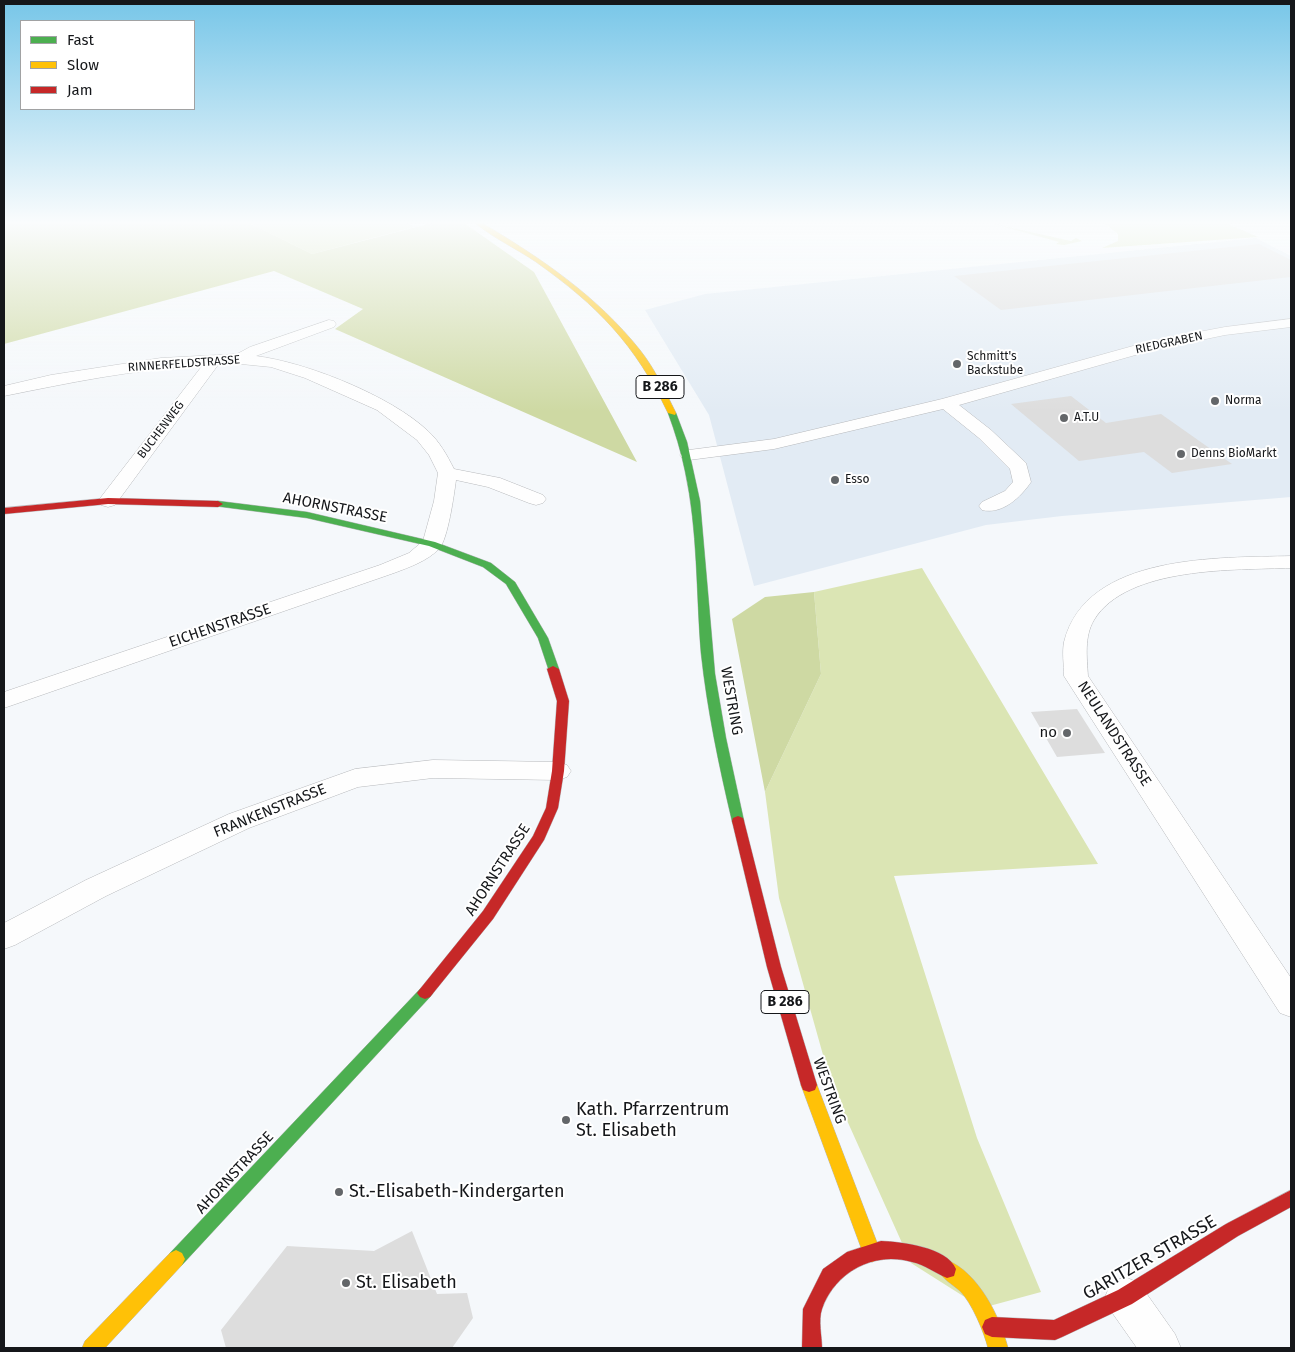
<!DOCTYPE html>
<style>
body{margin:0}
#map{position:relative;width:1295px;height:1352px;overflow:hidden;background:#f5f8fb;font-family:"Fira Sans",sans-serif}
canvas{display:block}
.frame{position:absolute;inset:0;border:5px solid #15171a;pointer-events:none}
.legend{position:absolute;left:20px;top:20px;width:175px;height:90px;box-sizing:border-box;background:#fff;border:1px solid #a1a2a3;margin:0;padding:6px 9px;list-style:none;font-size:15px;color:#15171a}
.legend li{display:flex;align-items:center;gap:10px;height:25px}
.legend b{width:25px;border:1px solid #a1a2a3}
</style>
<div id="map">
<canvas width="1295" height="1352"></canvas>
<div class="frame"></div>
<ul class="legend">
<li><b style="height:6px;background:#4caf50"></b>Fast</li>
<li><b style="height:6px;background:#ffc107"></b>Slow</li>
<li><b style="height:6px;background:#c62828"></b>Jam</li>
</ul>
</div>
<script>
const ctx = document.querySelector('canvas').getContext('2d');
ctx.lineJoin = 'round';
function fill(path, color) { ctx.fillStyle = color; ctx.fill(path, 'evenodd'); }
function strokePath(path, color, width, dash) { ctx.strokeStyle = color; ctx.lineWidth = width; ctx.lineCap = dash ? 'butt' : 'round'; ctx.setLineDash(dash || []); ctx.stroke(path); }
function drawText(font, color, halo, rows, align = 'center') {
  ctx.font = font + ' "Fira Sans",sans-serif'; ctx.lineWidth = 4; ctx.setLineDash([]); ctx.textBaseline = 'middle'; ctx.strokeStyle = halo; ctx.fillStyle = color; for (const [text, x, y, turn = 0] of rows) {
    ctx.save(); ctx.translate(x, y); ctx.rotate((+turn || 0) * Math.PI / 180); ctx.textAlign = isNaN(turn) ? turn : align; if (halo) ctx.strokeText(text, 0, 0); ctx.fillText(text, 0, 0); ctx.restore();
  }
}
const built = new Path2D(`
 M 1256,238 L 1291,256 L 1291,318 L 1280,320 L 1291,328 L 1291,497 L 1062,516 L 986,525 L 754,586 L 709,415 L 645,310 L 705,294 Z`);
const green = new Path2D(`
 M 249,223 L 407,223 L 414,227 L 312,254 Z
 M 990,223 L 1071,241 L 1076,238 L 1082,241 L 1064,245 L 1056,244 L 1059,242 Z
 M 1104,223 L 1226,223 L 1258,237 L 1102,248 L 1118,241 L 1118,234 Z
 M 922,568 L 1098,864 L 894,876 L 977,1138 L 1041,1292 L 982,1308 L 911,1263 L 832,1087 L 779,898 L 765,792 L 821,674 L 814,592 Z`);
const forest = new Path2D(`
 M 4,223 L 249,223 L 312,254 L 432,223 L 464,223 L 534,272 L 637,462 L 335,329 L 363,309 L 274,271 L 4,344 Z
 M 814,592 L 821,674 L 765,792 L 732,619 L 765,597 Z`);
const building = new Path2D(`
 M 1259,244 L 1291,260 L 1291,277 L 1001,310 L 954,276 Z
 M 1071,396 L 1106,423 L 1161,414 L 1232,464 L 1172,473 L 1144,452 L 1079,461 L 1011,404 Z
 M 1077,709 L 1105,753 L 1057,757 L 1031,712 Z
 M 412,1231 L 437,1294 L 467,1293 L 473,1318 L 452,1348 L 226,1348 L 221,1330 L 287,1246 L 374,1251 Z`);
const street = new Path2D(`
 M 1291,319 L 1291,327 L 1225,335 L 1153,350 L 959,405 L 991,430 L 1026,463 L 1031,482 C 1021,497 1002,515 982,510 L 979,506 L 982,502 L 1005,491 L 1013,482 L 1010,469 L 979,438 L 943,409 L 774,449 L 689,460 L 683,459 L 680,455 L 683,451 L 689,450 L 774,439 L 942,399 L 1151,341 L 1225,327 Z
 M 329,320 L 334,321 L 336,324 L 334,327 L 256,356 C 306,362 391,396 428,431 C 439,441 447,455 454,469 L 500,478 L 543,495 L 546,499 L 543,503 L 536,505 L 529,503 L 488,487 L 456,480 C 454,495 448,539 439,549 C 427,561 410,567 394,573 L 4,708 L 4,692 L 380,565 L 409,553 L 423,541 L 434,501 L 438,473 L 429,455 L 417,440 L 377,410 L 305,378 L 271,367 L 241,364 L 218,365 L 115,505 L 108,507 L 101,505 L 98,501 L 202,366 C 134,369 69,383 4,396 L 4,386 L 51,375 L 161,358 L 237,354 L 250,347 Z
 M 1291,556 L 1291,568 C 1236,570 1127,566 1094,620 C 1084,637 1087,657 1088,676 L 1291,978 L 1291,1017 L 1280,1013 L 1064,676 C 1064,665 1062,652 1064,642 C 1086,553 1220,558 1291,556 Z
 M 433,760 L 558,762 L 567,765 L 571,771 L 567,777 L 558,780 L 433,778 L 358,787 L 249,828 L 106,896 L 15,945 L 4,949 L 4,923 L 86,880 L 229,814 L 355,769 Z
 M 1125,1277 L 1139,1283 L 1175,1334 L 1181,1348 L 1137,1348 L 1111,1311 L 1105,1297 L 1111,1283 Z`);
const fast = new Path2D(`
 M 669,411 L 676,413 L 687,442 L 700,501 L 715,674 L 726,738 L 744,821 L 743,824 L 733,824 L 732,821 C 719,766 707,709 701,653 C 696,592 698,531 685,471 C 681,451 675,432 668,413 Z
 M 218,501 L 307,512 L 435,542 L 491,563 L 515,582 L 548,638 L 559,669 L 557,671 L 549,671 L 538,638 L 506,584 L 483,567 L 429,546 L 307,518 L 215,506 L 213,504 Z
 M 425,987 L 430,989 L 433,993 L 430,997 L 182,1265 L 176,1268 L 170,1265 L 167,1259 L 170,1253 L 420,989 Z`);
const slow = new Path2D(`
 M 475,223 L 482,223 C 541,258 597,296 640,350 C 655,369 665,391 676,413 L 675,415 L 668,413 C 635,344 598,306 536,262 C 517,249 493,238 475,223 Z
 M 809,1078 L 815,1080 L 817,1085 L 881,1253 L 878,1259 L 872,1262 L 866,1259 L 863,1253 L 801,1085 L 803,1080 Z
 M 176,1250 L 182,1253 L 185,1259 L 182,1265 L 105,1348 L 82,1348 L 85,1341 L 170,1253 Z
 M 947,1260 C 979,1273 1000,1317 1008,1348 L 988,1348 C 984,1332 972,1303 960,1291 C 952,1284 942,1279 938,1269 L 940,1262 Z`);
const jam = new Path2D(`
 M 108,498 L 218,501 L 223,504 L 218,507 L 108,504 L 4,514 L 4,508 Z
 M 553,666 L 559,669 L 569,701 L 564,771 L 558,808 L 544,840 L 493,919 L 430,997 L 425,999 L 420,997 L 417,993 L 420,989 L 483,911 L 533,836 L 546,808 L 552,771 L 557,701 L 547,669 Z
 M 738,816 L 743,818 L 744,821 L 781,967 L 817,1085 L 815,1090 L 809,1092 L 803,1090 L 801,1085 L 767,967 L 732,821 L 733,818 Z
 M 1291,1190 L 1291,1207 L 1238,1236 L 1132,1304 L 1062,1337 L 1055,1340 L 992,1337 L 985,1334 L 982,1327 L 985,1320 L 992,1317 L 1054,1320 L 1118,1290 L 1226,1224 Z
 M 881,1241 C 902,1242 947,1247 956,1269 L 954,1276 L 947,1278 C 935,1273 925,1265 912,1262 C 874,1251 835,1272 822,1309 C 818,1320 822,1337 822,1348 L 802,1348 L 803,1309 L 823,1269 L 847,1252 Z`);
const markers = [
 [957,364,5,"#636669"],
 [1215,401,5,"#636669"],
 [1064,418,5,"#636669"],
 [1181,454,5,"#636669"],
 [835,480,5,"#636669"],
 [1067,733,5,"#636669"],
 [566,1120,5,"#636669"],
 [339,1192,5,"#636669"],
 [346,1283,5,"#636669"]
];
const farStreetnames = [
 ["RIEDGRABEN",1169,343,-12],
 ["RINNERFELDSTRASSE",184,364,-4],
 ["BUCHENWEG",161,430,-53]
];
const farPoinames = [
 ["Schmitt's",967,357],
 ["Backstube",967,371],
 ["Norma",1225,401],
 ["A.T.U",1074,418],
 ["Denns BioMarkt",1191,454],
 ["Esso",845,480]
];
const shields = [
 [660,387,48],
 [785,1002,48]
];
const shieldNames = [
 ["B 286",660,387],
 ["B 286",785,1002]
];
const streetNames = [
 ["AHORNSTRASSE",335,508,11],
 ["EICHENSTRASSE",220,626,-19],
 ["WESTRING",731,701,80],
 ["NEULANDSTRASSE",1114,734,57],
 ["FRANKENSTRASSE",270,811,-22],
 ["AHORNSTRASSE",498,870,-57],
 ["WESTRING",829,1091,70],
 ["AHORNSTRASSE",235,1173,-47]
];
const poiNames = [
 ["no",1057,733]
];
const nearPoinames = [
 ["Kath. Pfarrzentrum",576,1110],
 ["St. Elisabeth",576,1131],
 ["St.-Elisabeth-Kindergarten",349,1192],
 ["St. Elisabeth",356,1283]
];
const nearStreetnames = [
 ["GARITZER STRASSE",1150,1258,-30]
];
fill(built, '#e2ebf4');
fill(green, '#dbe5b4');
fill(forest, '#ced9a3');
fill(building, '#ddd');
strokePath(street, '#b7b9bc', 1);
strokePath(fast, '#b7b9bc', 1);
strokePath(slow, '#b7b9bc', 1);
strokePath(jam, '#b7b9bc', 1);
fill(street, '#fefefe');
fill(fast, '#4caf50');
fill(slow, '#ffc107');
fill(jam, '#c62828');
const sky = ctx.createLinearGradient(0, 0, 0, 412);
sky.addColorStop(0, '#77c6e8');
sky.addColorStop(0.54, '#fafcfd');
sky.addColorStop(1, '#fafcfd00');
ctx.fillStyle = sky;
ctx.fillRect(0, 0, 1295, 412);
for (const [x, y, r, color] of markers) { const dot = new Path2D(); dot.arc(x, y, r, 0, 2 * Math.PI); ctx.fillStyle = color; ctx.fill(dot); strokePath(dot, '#fff', 2); }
drawText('12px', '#15171a', '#fff', farStreetnames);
drawText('12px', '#15171a', '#fff', farPoinames, 'left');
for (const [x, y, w] of shields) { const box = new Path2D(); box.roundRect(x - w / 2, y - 11.5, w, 23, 4); ctx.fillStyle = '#fff'; ctx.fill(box); strokePath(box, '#15171a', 1); }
drawText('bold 14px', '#15171a', null, shieldNames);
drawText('15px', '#15171a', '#fff', streetNames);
drawText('15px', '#15171a', '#fff', poiNames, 'right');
drawText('18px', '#15171a', '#fff', nearPoinames, 'left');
drawText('18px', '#15171a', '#fff', nearStreetnames);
</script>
